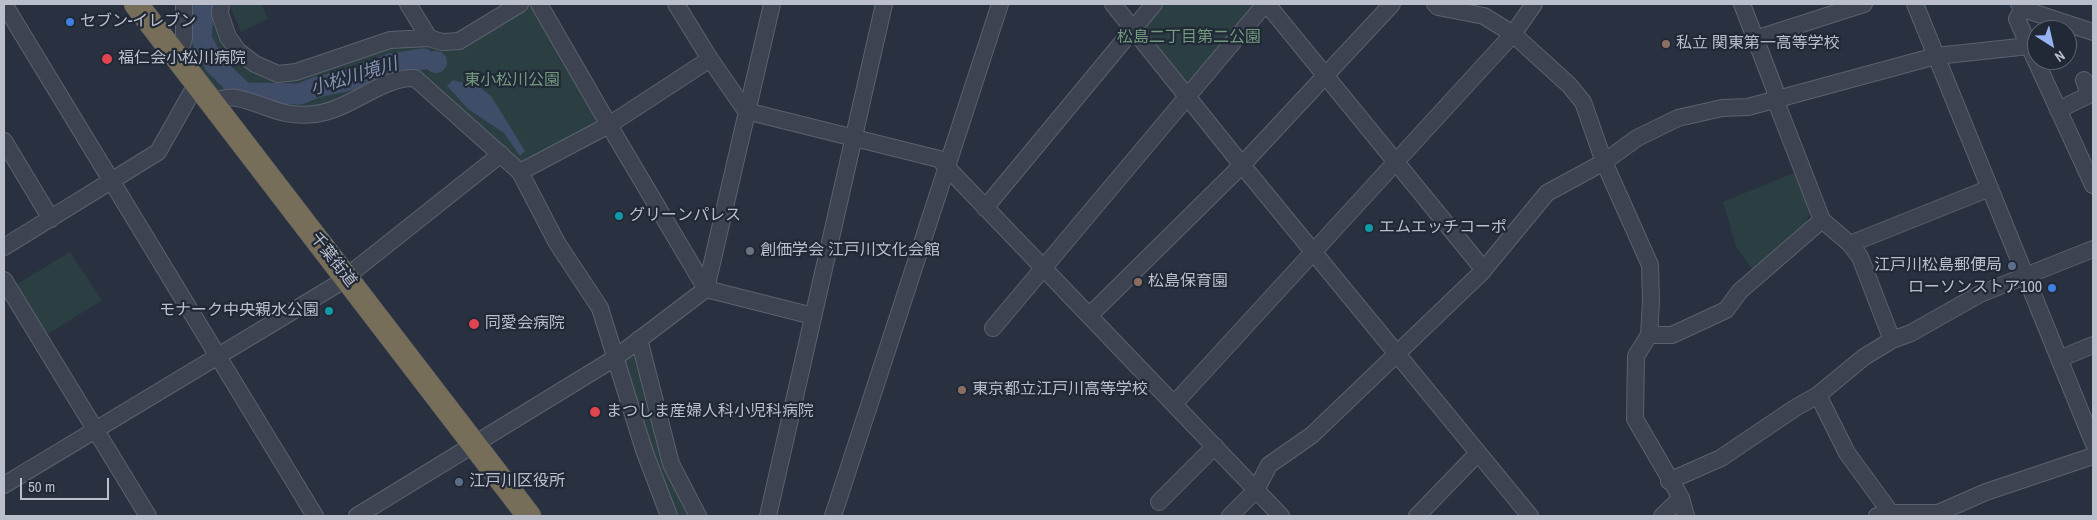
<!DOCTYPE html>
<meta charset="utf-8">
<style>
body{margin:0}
#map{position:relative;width:2097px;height:520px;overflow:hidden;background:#293141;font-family:"Archivo Narrow",sans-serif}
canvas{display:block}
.frame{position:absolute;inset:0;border:5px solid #babfcb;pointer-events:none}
.north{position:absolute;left:2027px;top:20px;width:50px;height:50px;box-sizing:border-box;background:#212836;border:1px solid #5e6472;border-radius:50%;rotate:145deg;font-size:14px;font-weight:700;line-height:20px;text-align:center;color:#babfcb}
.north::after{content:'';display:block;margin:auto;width:18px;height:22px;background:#98b3f2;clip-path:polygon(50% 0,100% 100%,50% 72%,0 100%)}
.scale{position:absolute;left:20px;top:478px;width:89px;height:22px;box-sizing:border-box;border:2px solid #babfcb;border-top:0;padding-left:6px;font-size:15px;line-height:18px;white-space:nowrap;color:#babfcb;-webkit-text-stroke:4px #212836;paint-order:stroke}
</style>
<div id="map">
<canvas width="2097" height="520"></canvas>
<div class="frame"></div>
<div class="north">N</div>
<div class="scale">50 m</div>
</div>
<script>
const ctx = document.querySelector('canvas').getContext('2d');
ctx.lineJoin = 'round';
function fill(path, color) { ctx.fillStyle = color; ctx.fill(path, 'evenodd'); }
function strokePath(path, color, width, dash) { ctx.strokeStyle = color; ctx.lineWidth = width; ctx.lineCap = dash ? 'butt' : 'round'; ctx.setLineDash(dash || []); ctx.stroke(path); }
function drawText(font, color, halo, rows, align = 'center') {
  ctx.font = font + ' "Archivo Narrow","Noto Sans JP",sans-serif'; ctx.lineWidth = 4.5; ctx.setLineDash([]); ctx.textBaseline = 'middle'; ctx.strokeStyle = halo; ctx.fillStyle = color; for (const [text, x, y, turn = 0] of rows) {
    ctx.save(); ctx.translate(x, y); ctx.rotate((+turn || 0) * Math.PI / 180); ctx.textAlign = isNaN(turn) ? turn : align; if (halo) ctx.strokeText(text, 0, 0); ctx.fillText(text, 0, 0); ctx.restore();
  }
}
const green = new Path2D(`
 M 184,4 L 221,4 L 228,37 L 278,74 L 390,40 L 442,42 L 520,4 L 539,4 L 609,125 L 520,172 L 415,78 L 318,114 L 211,101 L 184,43 Z
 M 229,4 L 261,4 L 268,19 L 241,32 Z
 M 1161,4 L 1263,4 L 1189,91 L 1139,30 Z
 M 1794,173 L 1810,211 L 1804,229 L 1755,273 L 1736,246 L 1723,202 Z
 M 70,252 L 102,300 L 45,336 L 14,286 Z
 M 637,344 L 696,516 L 672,516 L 618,359 Z`);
const water = new Path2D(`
 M425 62a11 11 0 1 1 22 0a11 11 0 1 1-22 0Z
 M 453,80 L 481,88 L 491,96 L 525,151 L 520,156 L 504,133 L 468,109 L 447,86 Z`);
const river = new Path2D(`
 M 204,4 L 201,38 L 215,65 L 244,93 L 300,94 L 317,87 L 350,80 L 390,64 L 424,59`);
const minor = new Path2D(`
 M 4,4 L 315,516
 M 221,4 L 220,14 L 228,37 L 238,51 L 255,64 L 278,74 L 296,72 L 390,40 L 429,38 L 442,42 L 459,41 L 520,4
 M 408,4 L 429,38
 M 539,4 L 609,125 L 710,59 L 676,4
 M 1113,4 L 1242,165 L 1530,516
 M 1267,4 L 1484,270
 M 1435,4 L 1438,7 L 1484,16 L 1513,34 L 1569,85 L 1583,102 L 1604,162 L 1650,265 L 1651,301 L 1649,335 L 1636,356 L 1635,419 L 1681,498 L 1686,516
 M 1742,4 L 1775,90 L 1775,99 L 1822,220 L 1850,244 L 1860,257 L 1892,340
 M 1915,4 L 2093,442
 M 2019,4 L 2023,9 L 2093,32
 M 1755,39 L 1864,4
 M 2029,46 L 2093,185
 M 178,59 L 184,38 L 184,4
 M 710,59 L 746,111 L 939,159 L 1281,516
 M 211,101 C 219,100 229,96 237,98 C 269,105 280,118 315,114 C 350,110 383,76 415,78 L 520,172 L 557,243 L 600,308 L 644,450 L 669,516
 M 2058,110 L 2089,95 L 2084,80
 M 4,141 L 51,219
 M 520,172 L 609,125 L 706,289 L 813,316
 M 985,208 L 1154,4
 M 1850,244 L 1990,188
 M 4,247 L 158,152 L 197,83
 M 4,280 L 148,516
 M 1089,316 L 1242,165 L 1392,4
 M 993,328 L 1265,4
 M 1649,335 L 1672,335 L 1726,310 L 1740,291 L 1822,220
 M 639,339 L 671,464 L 698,516
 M 2059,359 L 2093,345
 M 1818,395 L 1847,453 L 1893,516
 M 1174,404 L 1513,34 L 1534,4
 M 1669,481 L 1721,458 L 1795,408 L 1818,395 L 1864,357 L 1892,340 L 1911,333 L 1980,294 L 2093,249
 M 4,485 L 336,285 L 501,154
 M 1159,502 L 1215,446
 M 357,516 L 615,358 L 706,289 L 772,4
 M 768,516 L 884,4
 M 833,516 L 1000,4
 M 1230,516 L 1256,490 L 1269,465 L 1312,435 L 1481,273 L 1547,193 L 1604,162 L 1637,138 L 1678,118 L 1722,108 L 1748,107 L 1936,56 L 2029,46 L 2017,19 L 2023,9
 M 1417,516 L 1478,453
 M 1662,516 L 1681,498
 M 1877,516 L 1891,513 L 1938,513 L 1986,492 L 2093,456`);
const highway = new Path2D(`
 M 136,4 L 529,516`);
const markers = [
 [70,22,5,"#3f7fe0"],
 [1666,44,5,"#8d6e63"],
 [107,59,6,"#e0444e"],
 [619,216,5,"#0f9aa8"],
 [1369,228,5,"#0f9aa8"],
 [750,251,5,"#6b7280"],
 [2012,266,5,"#5c6f8a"],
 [1138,282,5,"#8d6e63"],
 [2052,288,5,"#3f7fe0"],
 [329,311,5,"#0f9aa8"],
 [474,324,6,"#e0444e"],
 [962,390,5,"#8d6e63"],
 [595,412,6,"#e0444e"],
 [459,482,5,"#5c6f8a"]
];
const poiNames = [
 ["セブン-イレブン",80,22],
 ["私立 関東第一高等学校",1676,44],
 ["福仁会小松川病院",118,59],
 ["グリーンパレス",629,216],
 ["エムエッチコーポ",1379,228],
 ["創価学会 江戸川文化会館",760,251],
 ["江戸川松島郵便局",2002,266,"right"],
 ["松島保育園",1148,282],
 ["ローソンストア100",2042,288,"right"],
 ["モナーク中央親水公園",319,311,"right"],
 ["同愛会病院",485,324],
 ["東京都立江戸川高等学校",972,390],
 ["まつしま産婦人科小児科病院",606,412],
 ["江戸川区役所",469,482]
];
const parkNames = [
 ["松島二丁目第二公園",1189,38],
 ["東小松川公園",512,81]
];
const streetNames = [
 ["千葉街道",333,260,52]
];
const waterNames = [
 ["小松川境川",354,77,-17]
];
fill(green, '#2b3e42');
fill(water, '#404d69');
strokePath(river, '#404d69', 21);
strokePath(minor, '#5b616e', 18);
strokePath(highway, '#474e5b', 25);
strokePath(minor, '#3d4351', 16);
strokePath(highway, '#776e5a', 24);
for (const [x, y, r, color] of markers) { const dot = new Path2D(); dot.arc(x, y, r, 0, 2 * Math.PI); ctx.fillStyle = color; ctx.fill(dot); strokePath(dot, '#212836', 2); }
drawText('16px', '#babfcb', '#212836', poiNames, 'left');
drawText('16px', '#729a7f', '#212836', parkNames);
drawText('16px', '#babfcb', '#212836', streetNames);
drawText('italic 18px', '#8393b0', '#212836', waterNames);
</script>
